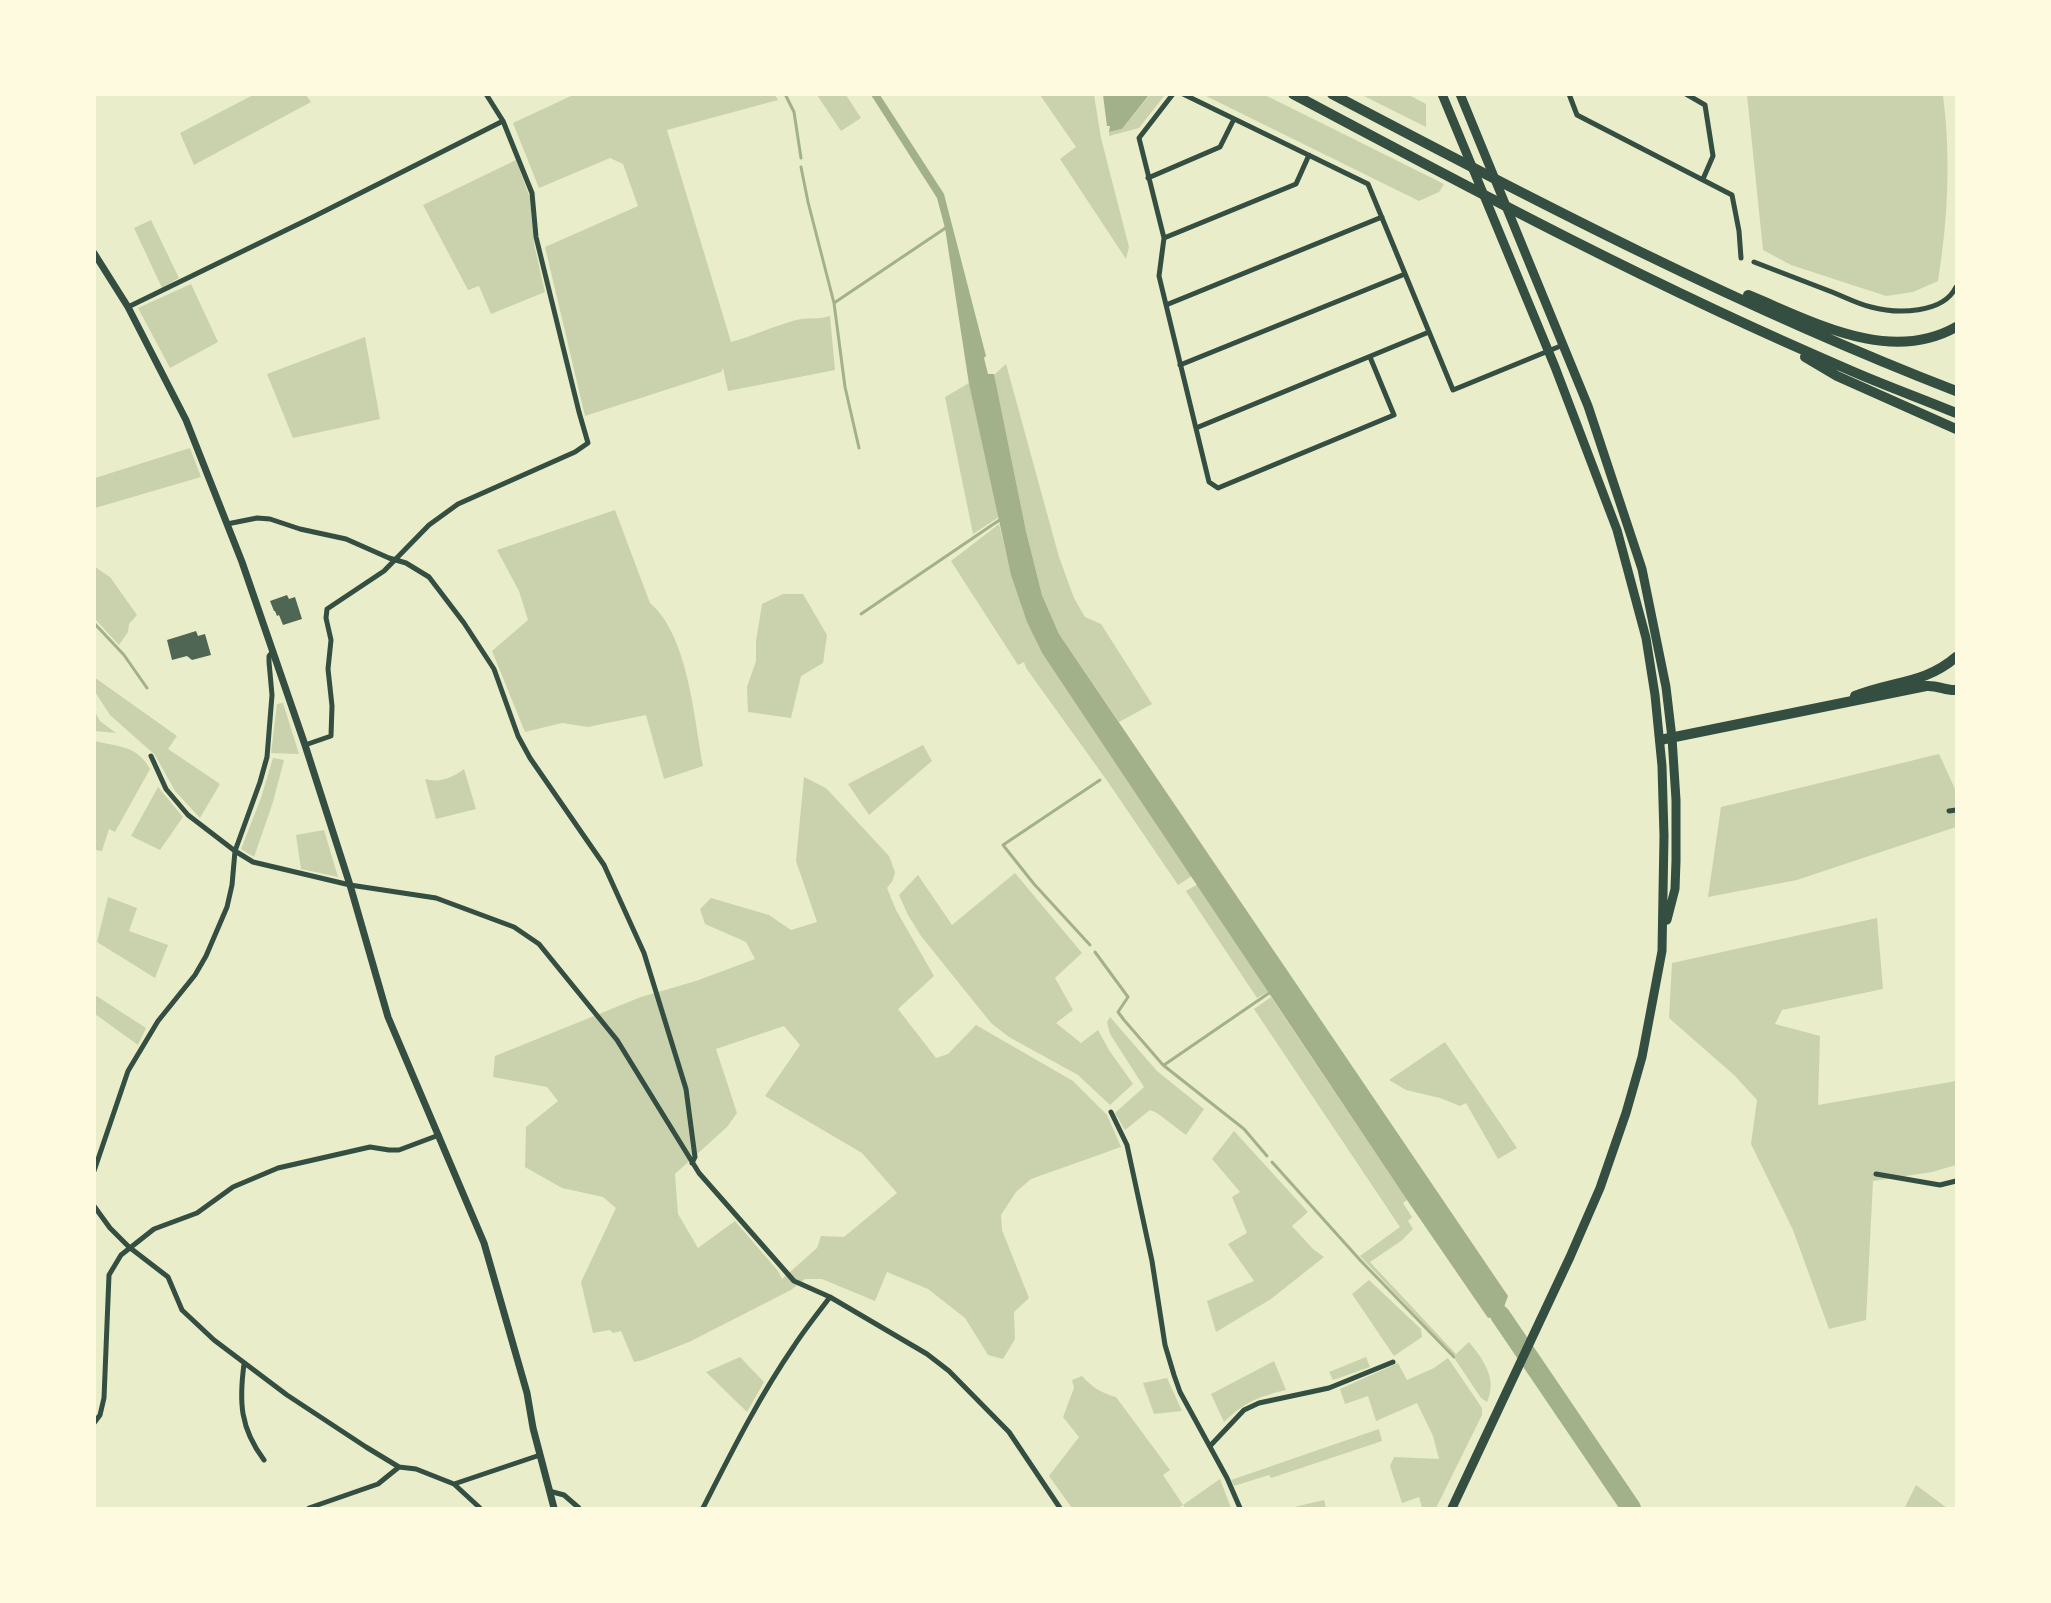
<!DOCTYPE html>
<style>
body{margin:0}
#map{position:relative;width:2051px;height:1603px;overflow:hidden;background:#e9edc9;font-family:"Source Serif 4",serif}
canvas{display:block}
.frame{position:absolute;inset:0;border:96px solid #fefae0;pointer-events:none}
</style>
<div id="map">
<canvas width="2051" height="1603"></canvas>
<div class="frame"></div>
</div>
<script>
const ctx = document.querySelector('canvas').getContext('2d');
ctx.lineJoin = 'round';
function fill(path, color) { ctx.fillStyle = color; ctx.fill(path, 'evenodd'); }
function strokePath(path, color, width, dash) { ctx.strokeStyle = color; ctx.lineWidth = width; ctx.lineCap = dash ? 'butt' : 'round'; ctx.setLineDash(dash || []); ctx.stroke(path); }
const green = new Path2D(`
 M 255,94 L 306,95 L 311,102 L 194,165 L 180,133 Z
 M 573,95 L 775,95 L 778,100 L 667,130 L 731,342 C 753,336 774,326 796,320 C 807,317 819,320 830,316 L 835,370 L 728,391 L 723,368 L 721,372 L 585,416 L 545,247 L 638,206 L 623,164 L 610,158 L 539,188 L 513,123 Z
 M 817,95 L 846,95 L 861,118 L 841,131 Z
 M 1040,95 L 1094,95 L 1101,138 L 1129,247 L 1126,259 L 1060,159 L 1076,147 Z
 M 1147,95 L 1165,95 L 1139,128 L 1109,136 L 1109,132 L 1122,129 L 1149,96 Z
 M 1204,95 L 1265,95 L 1444,184 L 1439,192 L 1419,201 Z
 M 1362,95 L 1409,95 L 1426,104 L 1426,127 Z
 M 1747,95 L 1943,95 C 1951,156 1948,220 1938,281 L 1913,292 L 1886,296 L 1791,265 L 1763,250 Z
 M 516,160 L 530,198 L 534,244 L 545,292 L 491,314 L 479,286 L 468,290 L 423,205 Z
 M 151,220 L 179,278 L 162,288 L 134,228 Z
 M 191,284 L 218,342 L 170,368 L 138,308 Z
 M 365,337 L 380,419 L 293,438 L 267,374 Z
 M 1006,364 L 1059,557 L 1074,598 L 1085,617 L 1101,624 L 1152,704 L 1119,722 L 1059,634 L 1042,595 L 1026,531 L 994,375 Z
 M 969,383 L 999,517 L 973,534 L 945,397 Z
 M 190,448 L 201,477 L 95,508 L 95,478 Z
 M 615,510 L 650,603 C 688,635 694,718 703,766 L 664,779 L 646,715 L 588,727 L 562,723 L 525,732 L 492,651 L 528,620 L 519,591 L 497,550 Z
 M 999,524 C 1010,569 1021,611 1042,653 L 1192,876 L 1178,885 L 1108,782 L 1026,668 L 1024,662 L 1018,665 L 951,561 Z
 M 95,567 L 110,577 L 137,615 L 129,624 L 128,632 L 119,645 L 95,619 Z
 M 783,594 L 803,594 L 827,635 L 823,663 L 801,676 L 791,718 L 748,712 L 747,687 L 756,661 L 756,641 L 762,604 Z
 M 94,677 L 177,736 L 168,749 L 220,784 L 200,818 L 175,791 L 155,755 L 110,715 L 95,692 Z
 M 283,703 L 299,754 L 271,753 L 277,704 Z
 M 95,712 L 100,721 L 116,733 L 95,731 Z
 M 95,741 C 118,747 137,745 150,769 L 115,832 L 109,829 L 102,851 L 95,850 Z
 M 923,745 L 932,761 L 869,815 L 848,784 Z
 M 1939,754 L 1956,791 L 1956,827 L 1797,880 L 1708,897 L 1721,807 Z
 M 273,758 L 284,760 L 273,802 L 254,857 L 241,849 L 261,798 Z
 M 464,769 L 476,809 L 436,819 L 425,779 C 440,783 452,778 464,769 Z
 M 804,777 L 826,788 L 889,856 L 895,872 L 893,880 L 887,888 L 896,910 L 934,976 L 898,1009 L 936,1058 L 948,1054 L 976,1025 L 1073,1081 L 1107,1115 L 1121,1147 L 1031,1179 L 1016,1192 L 1001,1215 L 1002,1230 L 1029,1298 L 1014,1312 L 1015,1339 L 1003,1359 L 988,1355 L 965,1318 L 928,1289 L 887,1272 L 875,1301 L 822,1279 L 805,1279 L 791,1290 L 689,1342 L 643,1360 L 634,1362 L 621,1331 L 613,1333 L 610,1330 L 593,1333 L 581,1282 L 616,1208 L 603,1197 L 562,1188 L 525,1167 L 526,1127 L 558,1101 L 547,1087 L 493,1077 L 495,1056 L 641,997 L 696,981 L 755,959 L 746,942 L 705,924 L 700,909 L 711,898 L 769,915 L 791,930 L 817,922 L 796,861 ZM 784,1026 L 800,1045 L 765,1096 L 862,1153 L 897,1193 L 844,1237 L 821,1236 L 817,1248 L 782,1279 L 778,1271 L 735,1221 L 698,1248 L 678,1214 L 675,1174 L 727,1127 L 737,1113 L 716,1049 Z
 M 158,787 L 183,817 L 160,850 L 131,836 Z
 M 324,830 L 338,877 L 301,869 L 296,835 Z
 M 1015,873 L 1082,953 L 1055,978 L 1073,1010 L 1056,1023 L 1081,1043 L 1098,1030 L 1109,1050 L 1133,1084 L 1110,1105 L 1078,1075 L 1009,1037 L 991,1023 L 921,936 L 908,915 L 899,895 L 918,875 L 952,925 Z
 M 1198,884 L 1269,991 L 1257,998 L 1186,891 Z
 M 108,897 L 137,908 L 129,931 L 168,945 L 155,978 L 97,942 Z
 M 1877,918 L 1883,989 L 1782,1010 L 1775,1024 L 1820,1036 L 1818,1105 L 1956,1081 L 1956,1165 L 1932,1172 L 1873,1181 L 1866,1320 L 1829,1329 L 1793,1230 L 1751,1144 L 1757,1100 L 1734,1075 L 1669,1018 L 1672,963 Z
 M 95,995 L 146,1028 L 138,1045 L 95,1014 Z
 M 1271,997 L 1407,1200 L 1403,1203 L 1412,1217 L 1408,1221 L 1413,1229 L 1401,1241 L 1370,1262 L 1456,1354 L 1469,1342 C 1483,1359 1498,1379 1487,1402 L 1481,1398 L 1455,1359 L 1456,1355 L 1454,1356 L 1360,1256 L 1400,1227 L 1254,1009 Z
 M 1110,1017 L 1157,1071 L 1204,1109 L 1186,1135 L 1157,1113 L 1150,1110 L 1125,1130 L 1115,1113 L 1144,1087 L 1110,1034 L 1107,1022 Z
 M 1445,1042 L 1517,1148 L 1498,1159 L 1466,1103 L 1460,1106 L 1440,1098 L 1406,1090 L 1389,1080 Z
 M 1234,1131 L 1308,1212 L 1292,1226 L 1313,1249 L 1324,1257 L 1271,1299 L 1216,1332 L 1207,1301 L 1254,1281 L 1228,1244 L 1247,1233 L 1232,1197 L 1240,1192 L 1212,1159 Z
 M 1369,1280 L 1421,1329 L 1422,1337 L 1394,1356 L 1352,1294 Z
 M 740,1357 L 764,1382 L 747,1412 L 706,1372 Z
 M 1366,1357 L 1370,1367 L 1333,1380 L 1329,1372 Z
 M 1448,1358 L 1482,1408 L 1482,1415 L 1436,1508 L 1422,1508 L 1419,1497 L 1402,1503 L 1390,1466 L 1394,1457 L 1439,1459 L 1433,1436 L 1417,1403 L 1376,1421 L 1368,1396 L 1345,1404 L 1340,1389 L 1398,1363 L 1407,1380 L 1434,1368 Z
 M 1274,1361 L 1286,1390 C 1257,1397 1245,1402 1224,1422 L 1211,1394 Z
 M 1082,1376 C 1092,1387 1101,1393 1116,1397 L 1170,1470 L 1163,1475 L 1183,1505 L 1220,1479 L 1231,1508 L 1185,1508 L 1183,1505 L 1178,1508 L 1072,1508 L 1049,1476 L 1079,1437 L 1063,1417 L 1074,1388 L 1072,1380 Z
 M 1167,1378 L 1182,1411 L 1154,1414 L 1143,1383 Z
 M 1379,1429 L 1382,1441 L 1271,1478 L 1269,1475 L 1234,1486 L 1231,1480 Z
 M 1916,1485 L 1947,1508 L 1907,1508 L 1905,1507 Z
 M 1324,1500 L 1326,1508 L 1290,1508 Z`);
const water = new Path2D(`
 M 1147,94 L 1149,95 L 1122,129 L 1109,132 L 1110,126 L 1107,126 L 1103,95 Z
 M 871,95 L 880,95 L 944,194 L 986,356 L 984,358 L 988,374 L 994,374 L 1026,531 L 1042,595 L 1059,634 L 1508,1296 L 1504,1307 L 1517,1328 L 1514,1340 L 1498,1316 L 1488,1318 L 1407,1200 L 1042,653 L 1027,622 L 1011,575 L 969,384 L 945,228 L 937,198 Z`);
const stream = new Path2D(`
 M 785,94 L 794,112 L 801,158
 M 801,167 L 808,202 L 834,303 L 845,387 L 859,448
 M 834,303 L 947,227
 M 861,614 L 1001,519
 M 94,623 L 124,655 L 147,688
 M 1090,945 L 1034,884 L 1003,845 L 1100,780
 M 1095,952 L 1128,997 L 1118,1012 L 1124,1020 L 1163,1065 L 1244,1129 L 1267,1156
 M 1164,1065 L 1272,991
 M 1272,1162 L 1360,1260 L 1454,1357`);
const river = new Path2D(`
 M 1500,1315 L 1631,1508`);
const building = new Path2D(`
 M 287,595 L 289,599 L 295,597 L 302,619 L 283,625 L 279,615 L 277,616 L 275,611 L 274,611 L 270,601 Z
 M 196,631 L 198,636 L 205,634 L 211,655 L 192,660 L 187,656 L 172,660 L 167,640 Z`);
const minor = new Path2D(`
 M 1173,94 L 1139,138 L 1164,238 L 1159,276 L 1209,482 L 1218,488 L 1394,415 L 1370,357
 M 1183,94 L 1368,184 L 1453,390 L 1563,345
 M 1569,94 L 1577,115 L 1732,195 L 1739,231 L 1741,258
 M 1686,94 L 1705,105 L 1713,156 L 1703,179
 M 1148,178 L 1220,147 L 1234,119
 M 1164,238 L 1296,184 L 1309,155
 M 1754,262 C 1780,272 1806,282 1832,292 C 1845,297 1858,304 1871,307 C 1897,314 1943,314 1956,287
 M 1166,305 L 1382,217
 M 128,307 L 313,217 L 503,121
 M 1180,365 L 1405,274
 M 1196,428 L 1429,332
 M 227,524 L 257,518 L 270,519 L 300,529 L 346,539 L 389,558 L 406,563 L 429,577 L 464,623 L 494,669 L 518,736 L 530,758 L 604,865 L 644,953 L 686,1089 L 695,1157 L 692,1163
 M 305,745 L 331,736 L 332,706 L 328,669 L 331,640 L 326,618 L 327,609 L 384,571 L 429,525 L 458,504 L 575,452 L 588,443 L 579,412 L 536,237 L 532,193 L 503,121 L 486,94
 M 151,756 L 166,789 L 188,815 L 235,851 L 253,862 L 350,885 L 436,898 L 514,927 L 539,944 L 617,1040 L 699,1173 L 794,1281 L 830,1297 L 927,1354 L 949,1371 L 1009,1432 L 1060,1508
 M 1949,811 L 1956,810
 M 1111,1112 L 1127,1145 L 1152,1261 L 1165,1345 L 1174,1375 L 1180,1392 L 1227,1478 L 1240,1508
 M 94,1171 L 128,1071 L 158,1021 L 195,975 L 206,956 L 227,907 L 232,885 L 235,851 L 260,782 L 267,757 L 272,695 L 269,662 L 269,656 L 273,651
 M 1876,1174 L 1940,1185 L 1956,1181
 M 94,1206 L 110,1228 L 129,1247 L 168,1277 L 182,1310 L 214,1340 L 287,1395 L 366,1447 L 399,1467 L 416,1469 L 454,1484 L 480,1508
 M 244,1364 C 239,1402 240,1428 264,1460
 M 94,1423 L 100,1415 L 104,1398 L 109,1275 L 121,1255 L 154,1229 L 197,1213 L 233,1187 L 278,1168 L 370,1147 L 389,1150 L 399,1150 L 439,1135
 M 1210,1446 L 1244,1410 L 1259,1403 L 1329,1388 L 1393,1362
 M 454,1484 L 540,1455
 M 549,1491 L 564,1495 L 579,1508
 M 309,1508 L 378,1484 L 399,1467
 M 703,1508 C 731,1453 759,1397 794,1346 C 805,1329 818,1313 830,1297`);
const tertiary = new Path2D(`
 M 94,253 L 128,307 L 186,420 L 242,562 L 305,745 L 350,885 L 388,1017 L 484,1243 L 527,1393 L 533,1428 L 554,1508`);
const primary = new Path2D(`
 M 1442,94 L 1555,367 L 1617,530 L 1646,638 L 1655,695 L 1662,766 L 1664,836 L 1662,951 L 1642,1057 L 1626,1113 L 1600,1188 L 1570,1257 L 1452,1508
 M 1460,94 L 1588,406 L 1642,569 L 1666,687 L 1672,738 L 1676,800 L 1676,861 L 1675,889 L 1667,920`);
const motorway = new Path2D(`
 M 1293,94 C 1475,191 1657,288 1847,369 C 1883,385 1920,398 1956,413
 M 1332,94 C 1535,201 1741,308 1956,391
 M 1748,295 C 1812,321 1889,365 1956,327
 M 1805,357 L 1837,376 L 1956,429
 M 1855,696 C 1892,681 1925,684 1956,657
 M 1660,740 L 1926,686 C 1938,685 1946,691 1956,690`);
fill(green, '#cad2ad');
fill(water, '#a3b18a');
strokePath(stream, '#a3b18a', 3);
strokePath(river, '#a3b18a', 20);
fill(building, '#4f6655');
strokePath(minor, '#344e41', 5);
strokePath(tertiary, '#344e41', 7);
strokePath(primary, '#344e41', 9);
strokePath(motorway, '#344e41', 10);
</script>
